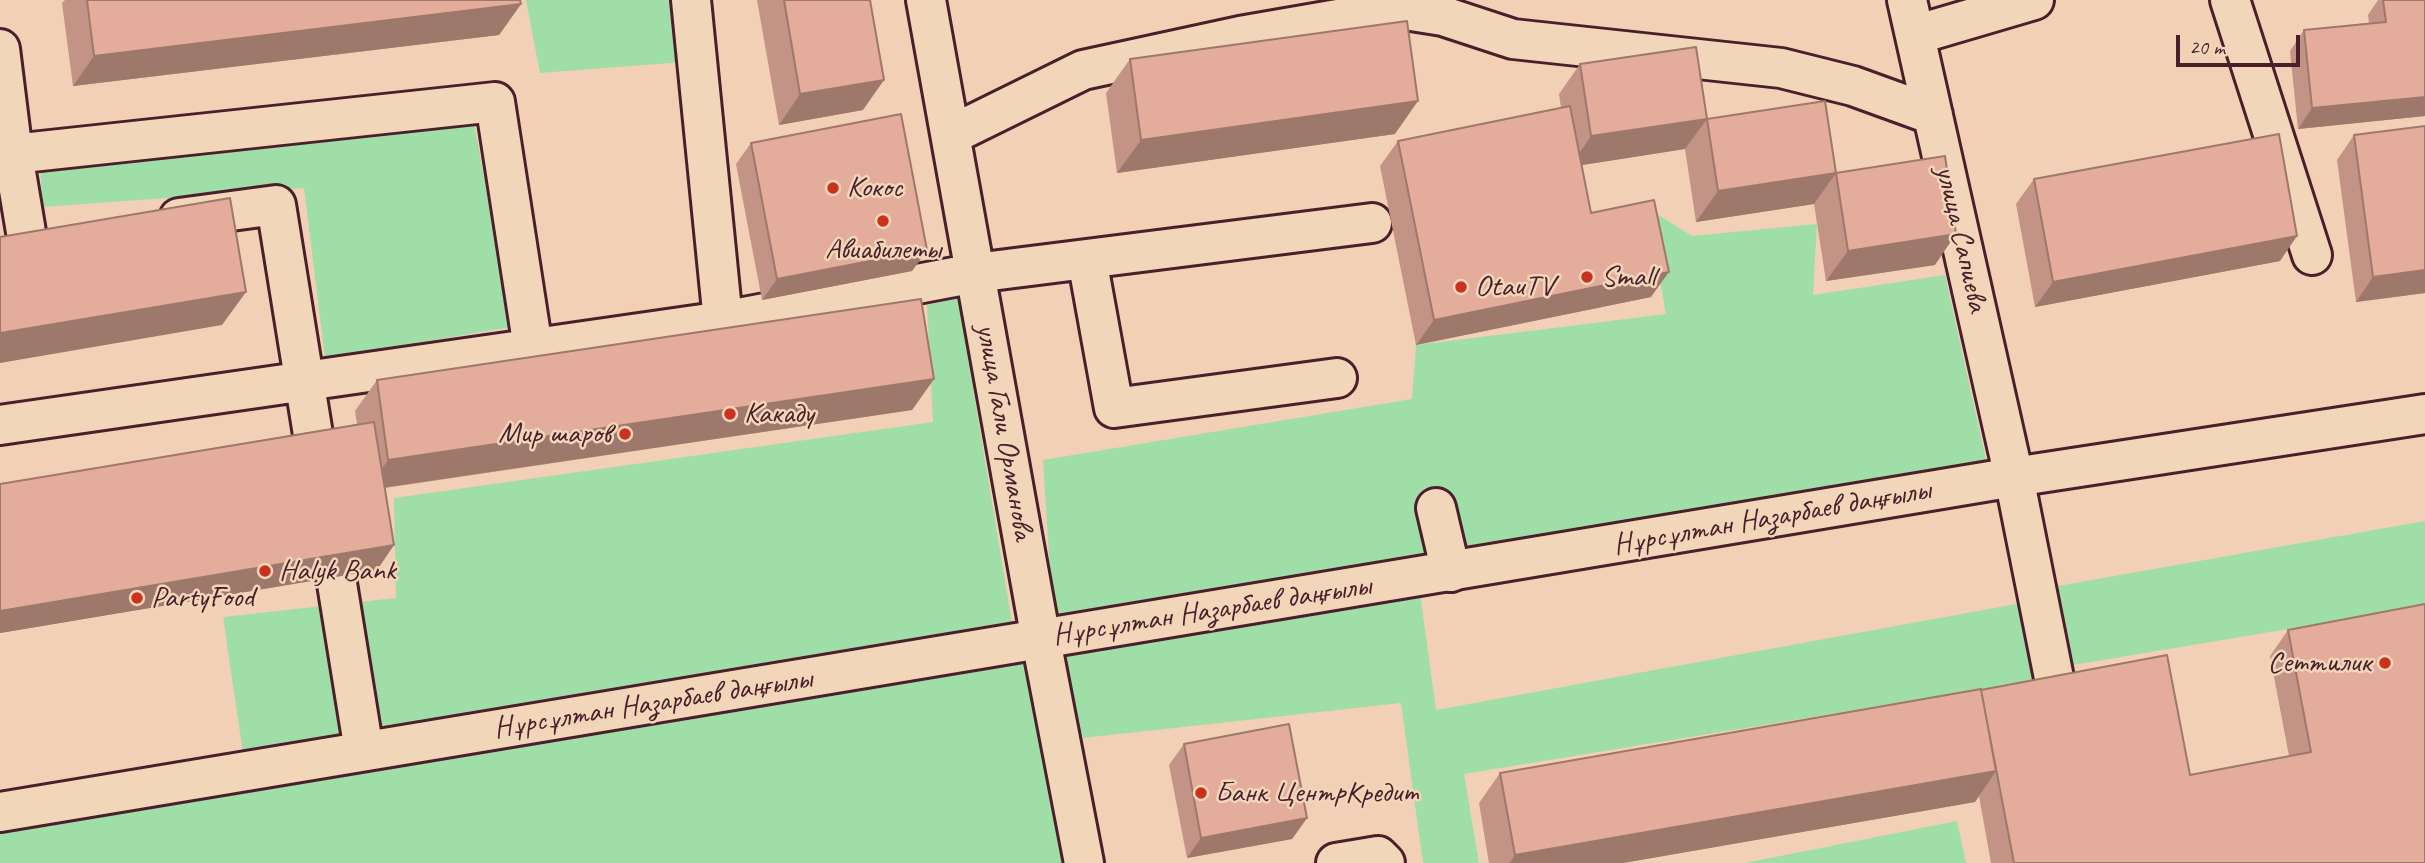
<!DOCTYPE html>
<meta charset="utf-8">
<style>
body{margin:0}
#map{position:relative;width:2425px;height:863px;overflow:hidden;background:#f2d0b5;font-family:Caveat,sans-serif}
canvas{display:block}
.scale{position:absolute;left:2176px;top:35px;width:124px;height:32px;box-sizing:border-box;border:4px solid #4a1f2b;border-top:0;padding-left:9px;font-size:21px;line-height:24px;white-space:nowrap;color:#4a1f2b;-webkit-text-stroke:5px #f2d6b9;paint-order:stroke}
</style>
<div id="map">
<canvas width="2425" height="863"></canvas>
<div class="scale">20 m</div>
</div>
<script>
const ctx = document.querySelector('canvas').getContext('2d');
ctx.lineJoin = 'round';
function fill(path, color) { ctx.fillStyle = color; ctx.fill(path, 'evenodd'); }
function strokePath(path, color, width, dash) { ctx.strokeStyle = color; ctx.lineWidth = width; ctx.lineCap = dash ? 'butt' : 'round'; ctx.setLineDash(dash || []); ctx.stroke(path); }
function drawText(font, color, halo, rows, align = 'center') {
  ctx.font = font + ' Caveat,sans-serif'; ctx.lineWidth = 5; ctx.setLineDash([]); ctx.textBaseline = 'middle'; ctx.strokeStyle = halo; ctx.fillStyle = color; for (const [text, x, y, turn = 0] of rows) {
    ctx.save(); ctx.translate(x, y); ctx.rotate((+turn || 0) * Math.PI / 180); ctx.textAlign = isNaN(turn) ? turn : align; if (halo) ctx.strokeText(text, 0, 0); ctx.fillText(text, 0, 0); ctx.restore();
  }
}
const green = new Path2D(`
 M 526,0 L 691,0 L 697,61 L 540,73 Z
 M 474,123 L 512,327 L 325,358 L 304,188 L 43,207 L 40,167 Z
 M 1647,208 L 1692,236 L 1817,224 L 1813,295 L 1945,275 L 1986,460 L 1053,619 L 1043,460 L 1412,399 L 1416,345 L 1666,314 Z
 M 958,298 L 1012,623 L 243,753 L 223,617 L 396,598 L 394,498 L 933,422 L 927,305 Z
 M 2425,521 L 2425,606 L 2067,666 L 2052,587 Z
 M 1419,586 L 1436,710 L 2027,602 L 2045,679 L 1464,774 L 1479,863 L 1423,863 L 1401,703 L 1083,738 L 1057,653 Z
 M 1031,659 L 1071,863 L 0,863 L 0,827 Z
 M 1957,821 L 1966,863 L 1745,863 Z`);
const minor = new Path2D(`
 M 691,0 L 723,321
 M 926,0 L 1041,640 L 1084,863
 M 1907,0 L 2014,477 L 2054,678
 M 2230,0 L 2312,255
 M 1915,35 L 2034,0
 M 0,49 L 13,154 L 495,102 L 533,348
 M 951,135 L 1083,70 L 1240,36 L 1355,16 L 1405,10 L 1443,16 L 1513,39 L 1781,68 L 1853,86 L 1933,115
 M 13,154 L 27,238
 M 179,218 L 276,205 L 364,751
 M 1087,259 L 1114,408 L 1337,378
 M 0,425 L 723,321 L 975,273 L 1372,223
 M 1436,508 L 1451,572
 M 1336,863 L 1378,856 L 1385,863`);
const major = new Path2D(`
 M 0,812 L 2014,477 L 2425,414`);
const wall = new Path2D(`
 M 65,0 L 520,0 L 521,4 L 499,35 L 73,86 L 62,3 Z
 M 757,0 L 870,0 L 863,110 L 779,125 Z
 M 2378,0 L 2425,0 L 2425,116 L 2298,129 L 2290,51 L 2304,30 L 2369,23 L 2368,15 Z
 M 1130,59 L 1395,134 L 1117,173 L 1106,93 Z
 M 1580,64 L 1707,119 L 1685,149 L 1581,165 L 1591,213 L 1651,297 L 1416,345 L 1380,166 L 1398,141 L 1561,108 L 1559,94 Z
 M 1707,119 L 1836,173 L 1814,204 L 1696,222 L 1685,149 Z
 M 2425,126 L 2425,293 L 2356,302 L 2337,160 L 2354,135 Z
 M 751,143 L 927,250 L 912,271 L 762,300 L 736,164 Z
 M 1836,173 L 1935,265 L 1826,281 L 1814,204 Z
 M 2034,179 L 2280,261 L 2035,307 L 2016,204 Z
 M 934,379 L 912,410 L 385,488 L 394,545 L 377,570 L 0,633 L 0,484 L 357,424 L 355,411 L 377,380 Z
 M 2288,630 L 2425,863 L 1991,863 L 1979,796 L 1975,802 L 1623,863 L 1489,863 L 1479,803 L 1500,773 L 1981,689 L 2190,775 L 2289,756 L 2270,656 Z
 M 1184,744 L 1307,818 L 1292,839 L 1187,858 L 1169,765 Z`);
const shadedWall = new Path2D(`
 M 521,4 L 499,35 L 73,86 L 94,56 Z
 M 884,80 L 863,110 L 779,125 L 800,94 Z
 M 2425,97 L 2425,116 L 2298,129 L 2312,108 Z
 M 1418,101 L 1395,134 L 1117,173 L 1141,140 Z
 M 1707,119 L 1685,149 L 1570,167 L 1591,136 Z
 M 1836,173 L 1814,204 L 1696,222 L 1718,191 Z
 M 1956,234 L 1935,265 L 1826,281 L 1848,251 Z
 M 2297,236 L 2280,261 L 2035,307 L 2053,282 Z
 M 927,250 L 912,271 L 762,300 L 777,279 Z
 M 2425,270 L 2425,293 L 2356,302 L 2373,277 Z
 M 1669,272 L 1651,297 L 1416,345 L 1434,320 Z
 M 246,292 L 222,325 L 0,363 L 0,333 Z
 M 934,379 L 912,410 L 367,490 L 388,460 Z
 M 394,545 L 377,570 L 0,633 L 0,611 Z
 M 1996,771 L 1975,802 L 1623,863 L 1509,863 L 1515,855 Z
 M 1307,818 L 1292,839 L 1187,858 L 1201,838 Z`);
const building = new Path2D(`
 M 87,0 L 520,0 L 521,4 L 94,56 Z
 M 784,0 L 870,0 L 884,80 L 800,94 Z
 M 2383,0 L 2425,0 L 2425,97 L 2312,108 L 2304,30 L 2386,22 Z
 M 1407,21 L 1418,101 L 1141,140 L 1130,59 Z
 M 1696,47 L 1707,119 L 1591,136 L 1580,64 Z
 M 1825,101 L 1836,173 L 1718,191 L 1707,119 Z
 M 1570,106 L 1591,213 L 1654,200 L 1669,272 L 1434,320 L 1398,141 Z
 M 901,114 L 927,250 L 777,279 L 751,143 Z
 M 2425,126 L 2425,270 L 2373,277 L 2354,135 Z
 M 2279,134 L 2297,236 L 2053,282 L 2034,179 Z
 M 1945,156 L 1956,234 L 1848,251 L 1836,173 Z
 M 230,198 L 246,292 L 0,333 L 0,237 Z
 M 921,299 L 934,379 L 388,460 L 377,380 Z
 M 374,422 L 394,545 L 0,611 L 0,484 Z
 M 2425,604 L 2425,863 L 2014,863 L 1981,690 L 2167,655 L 2190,775 L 2311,752 L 2288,630 Z
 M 1981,689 L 1996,771 L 1515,855 L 1500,773 Z
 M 1289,724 L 1307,818 L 1201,838 L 1184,744 Z`);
const markers = [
 [833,188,7,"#c8321e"],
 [883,221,7,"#c8321e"],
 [1587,277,7,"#c8321e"],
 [1461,287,7,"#c8321e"],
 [730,414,7,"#c8321e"],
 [625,434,7,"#c8321e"],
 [265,571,7,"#c8321e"],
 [137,598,7,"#c8321e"],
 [2385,663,7,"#c8321e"],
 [1201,793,7,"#c8321e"]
];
const poiNames = [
 ["Кокос",847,188],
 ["Авиабилеты",883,250,"center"],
 ["Small",1601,277],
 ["OtauTV",1475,287],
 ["Какаду",744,414],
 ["Мир шаров",611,434,"right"],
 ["Halyk Bank",279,571],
 ["PartyFood",151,598],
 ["Сеттилик",2371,663,"right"],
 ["Банк ЦентрКредит",1215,793]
];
const streetNames = [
 ["улица Сапиева",1961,239,77],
 ["улица Гали Орманова",1004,432,80],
 ["Нұрсұлтан Назарбаев даңғылы",1772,518,-10],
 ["Нұрсұлтан Назарбаев даңғылы",1212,611,-9],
 ["Нұрсұлтан Назарбаев даңғылы",653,704,-9]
];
fill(green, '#9fdea7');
strokePath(minor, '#4a1f2b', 44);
strokePath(major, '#4a1f2b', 44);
strokePath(minor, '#f2d6b9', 38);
strokePath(major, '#f2d6b9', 38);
fill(wall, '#c39485');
fill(shadedWall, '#9f786c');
fill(building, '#e3ac9b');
strokePath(building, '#9f786c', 2);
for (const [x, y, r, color] of markers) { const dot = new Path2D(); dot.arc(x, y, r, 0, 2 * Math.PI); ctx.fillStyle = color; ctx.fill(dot); strokePath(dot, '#f2d6b9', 2.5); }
drawText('30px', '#4a1f2b', '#f2d6b9', poiNames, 'left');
drawText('30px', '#4a1f2b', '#f2d6b9', streetNames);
</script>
